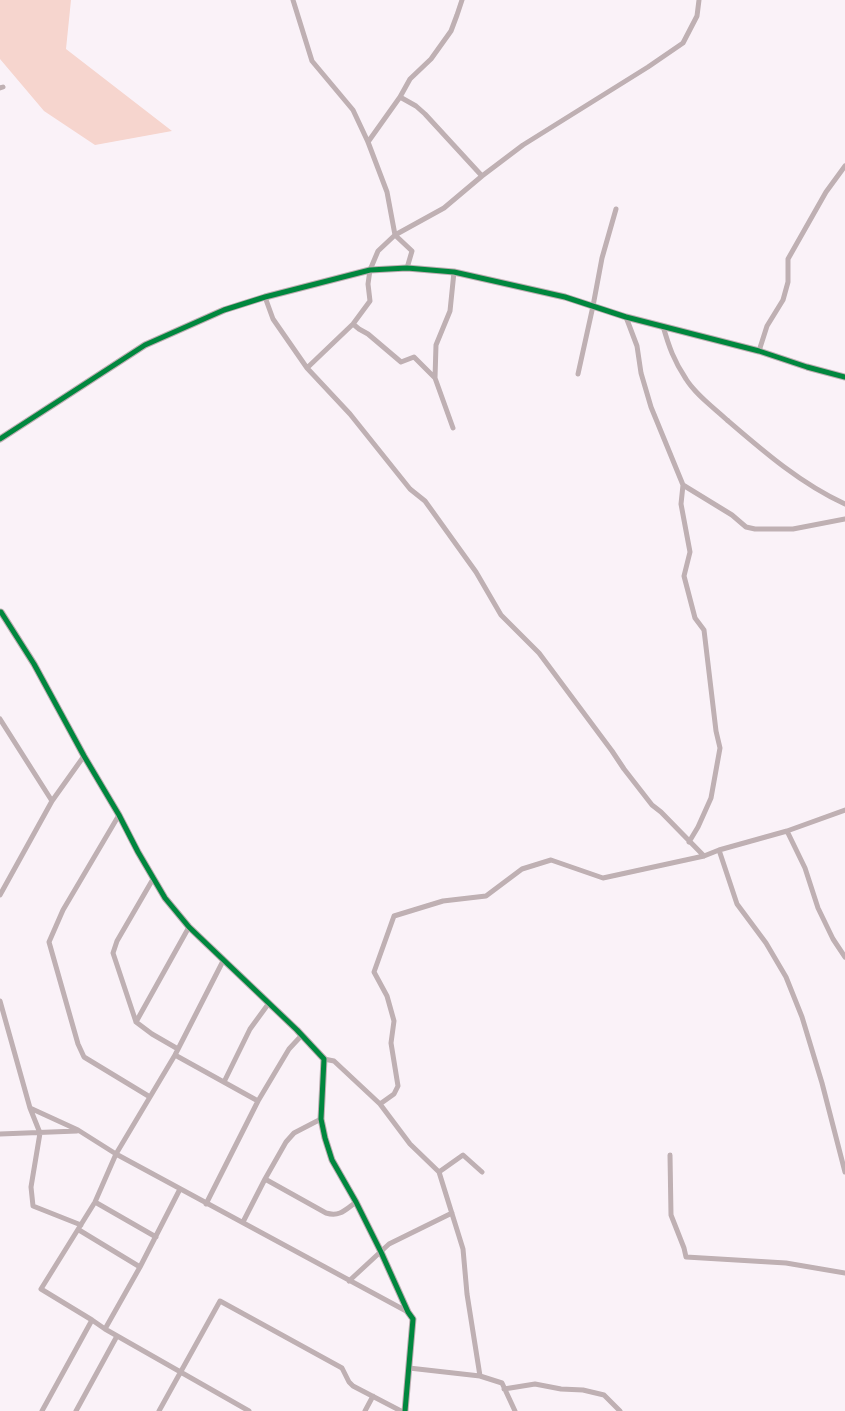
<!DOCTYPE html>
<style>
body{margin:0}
canvas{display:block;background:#faf2f8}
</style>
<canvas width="845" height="1411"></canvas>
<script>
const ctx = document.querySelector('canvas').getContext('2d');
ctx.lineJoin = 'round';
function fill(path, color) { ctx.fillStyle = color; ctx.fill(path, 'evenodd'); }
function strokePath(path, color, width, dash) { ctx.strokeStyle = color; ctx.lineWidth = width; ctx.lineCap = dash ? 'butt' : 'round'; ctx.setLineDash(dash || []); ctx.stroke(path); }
const green = new Path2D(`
 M 0,0 L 71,0 L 66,49 L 172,131 L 95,145 L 44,111 L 0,59 Z`);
const street = new Path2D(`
 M 293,0 L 312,61 L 353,110 L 368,142 L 387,192 L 395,235 L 412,251 L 407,268
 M 0,88 L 3,87
 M 400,97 L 416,106 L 425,114 L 482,176
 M 368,142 L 400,97 L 410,79 L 431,59 L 451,31 L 457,15 L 462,0
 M 265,297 L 273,319 L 307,368 L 350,414 L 410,489 L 425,501 L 476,572 L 501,615 L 539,653 L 612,751 L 624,769 L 652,805 L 661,812 L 704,856
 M 626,317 L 637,346 L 641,373 L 651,407 L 683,485 L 732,515 L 746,527 L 755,529 L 793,529 L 845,519
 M 353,324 L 359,329 L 368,334 L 401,362 L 414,357 L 435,378
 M 663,326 C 669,347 674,361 686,379 C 696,395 713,407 727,420 C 763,451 801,484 845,504
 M 759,351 L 767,326 L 783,300 L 788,282 L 788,259 L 826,192 L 845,166
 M 307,368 L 353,324 L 370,301 L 368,284 L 370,270 L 378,251 L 395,235 L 444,208 L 482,176 L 523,145 L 648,67 L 683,43 L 697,16 L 699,0
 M 578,374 L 593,306 L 602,258 L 616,209
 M 453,428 L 435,378 L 436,345 L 450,311 L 454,272
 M 683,485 L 681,504 L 690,552 L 684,576 L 695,618 L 704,630 L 716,731 L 720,748 L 711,798 L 698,827 L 689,842
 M 0,719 L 52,801 L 0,895
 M 52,801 L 84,756
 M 119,815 L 63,910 L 49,942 L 78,1044 L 84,1057 L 150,1097
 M 787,831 L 805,868 L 818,908 L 833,939 L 845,957
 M 719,850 L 737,904 L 766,943 L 786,977 L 802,1017 L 822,1083 L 845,1172
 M 0,1001 L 30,1108 L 78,1130 L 116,1154 L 408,1312
 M 136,1022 L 113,953 L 117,941 L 153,879
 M 178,1049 L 152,1034 L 136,1022 L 189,927
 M 175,1055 L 258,1101
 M 324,1059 L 334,1061 L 380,1104 L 410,1144 L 439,1172 L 463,1249 L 467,1294 L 480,1376
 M 224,1082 L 250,1029 L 269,1003
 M 380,1104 L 394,1094 L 398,1086 L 391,1043 L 394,1021 L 387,996 L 374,972 L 394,916 L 443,901 L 486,896 L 522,869 L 551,860 L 603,878 L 704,856 L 719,850 L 787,831 L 845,810
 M 30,1108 L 40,1133 L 31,1187 L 33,1206 L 81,1225
 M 0,1134 L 77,1131
 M 670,1155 L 671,1215 L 684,1248 L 686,1257 L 786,1263 L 845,1273
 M 439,1172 L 463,1155 L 482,1172
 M 265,1179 L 326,1213 C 340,1217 345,1210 356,1202
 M 95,1202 L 156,1237
 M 206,1204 L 258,1101 L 289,1049 L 302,1035
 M 243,1222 L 265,1179 L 286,1142 L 294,1133 L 321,1119
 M 79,1230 L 140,1267
 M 349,1281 L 389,1244 L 452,1213
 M 92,1320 L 41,1289 L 95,1202 L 116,1154 L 175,1055 L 223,961
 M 105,1329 L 249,1411
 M 409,1368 L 480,1376 L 502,1383 L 515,1411
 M 504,1389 L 535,1384 L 561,1389 L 583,1390 L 604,1395 L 620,1411
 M 42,1411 L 92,1320 L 105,1329 L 140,1267 L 180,1189
 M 76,1411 L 117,1336
 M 159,1411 L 220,1301 L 342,1368 L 349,1382 L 353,1386 L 401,1411
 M 365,1411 L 373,1396`);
const secondary = new Path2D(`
 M 0,439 L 145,345 L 224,310 L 265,297 L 370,270 L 407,268 L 454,272 L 565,297 L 626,317 L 759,351 L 807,367 L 845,377
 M 0,612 L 1,612 L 34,664 L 84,756 L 119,815 L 138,852 L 165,898 L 189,927 L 297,1030 L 324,1059 L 321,1119 L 325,1138 L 332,1160 L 356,1202 L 381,1252 L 408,1312 L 413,1319 L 405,1411`);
const cycleway = new Path2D(`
 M 0,439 L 145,345 L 224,310 L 265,297 L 370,270 L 407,268 L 454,272 L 565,297 L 626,317 L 759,351 L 807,367 L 845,377
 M 0,612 L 1,612 L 34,664 L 84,756 L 119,815 L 138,852 L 165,898 L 189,927 L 297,1030 L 324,1059 L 321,1119 L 325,1138 L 332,1160 L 356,1202 L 381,1252 L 408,1312 L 413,1319 L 405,1411`);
fill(green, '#f6d5ce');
strokePath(street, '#bfb0b3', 5);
strokePath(secondary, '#beaeb2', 7);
strokePath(cycleway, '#00873e', 5);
</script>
